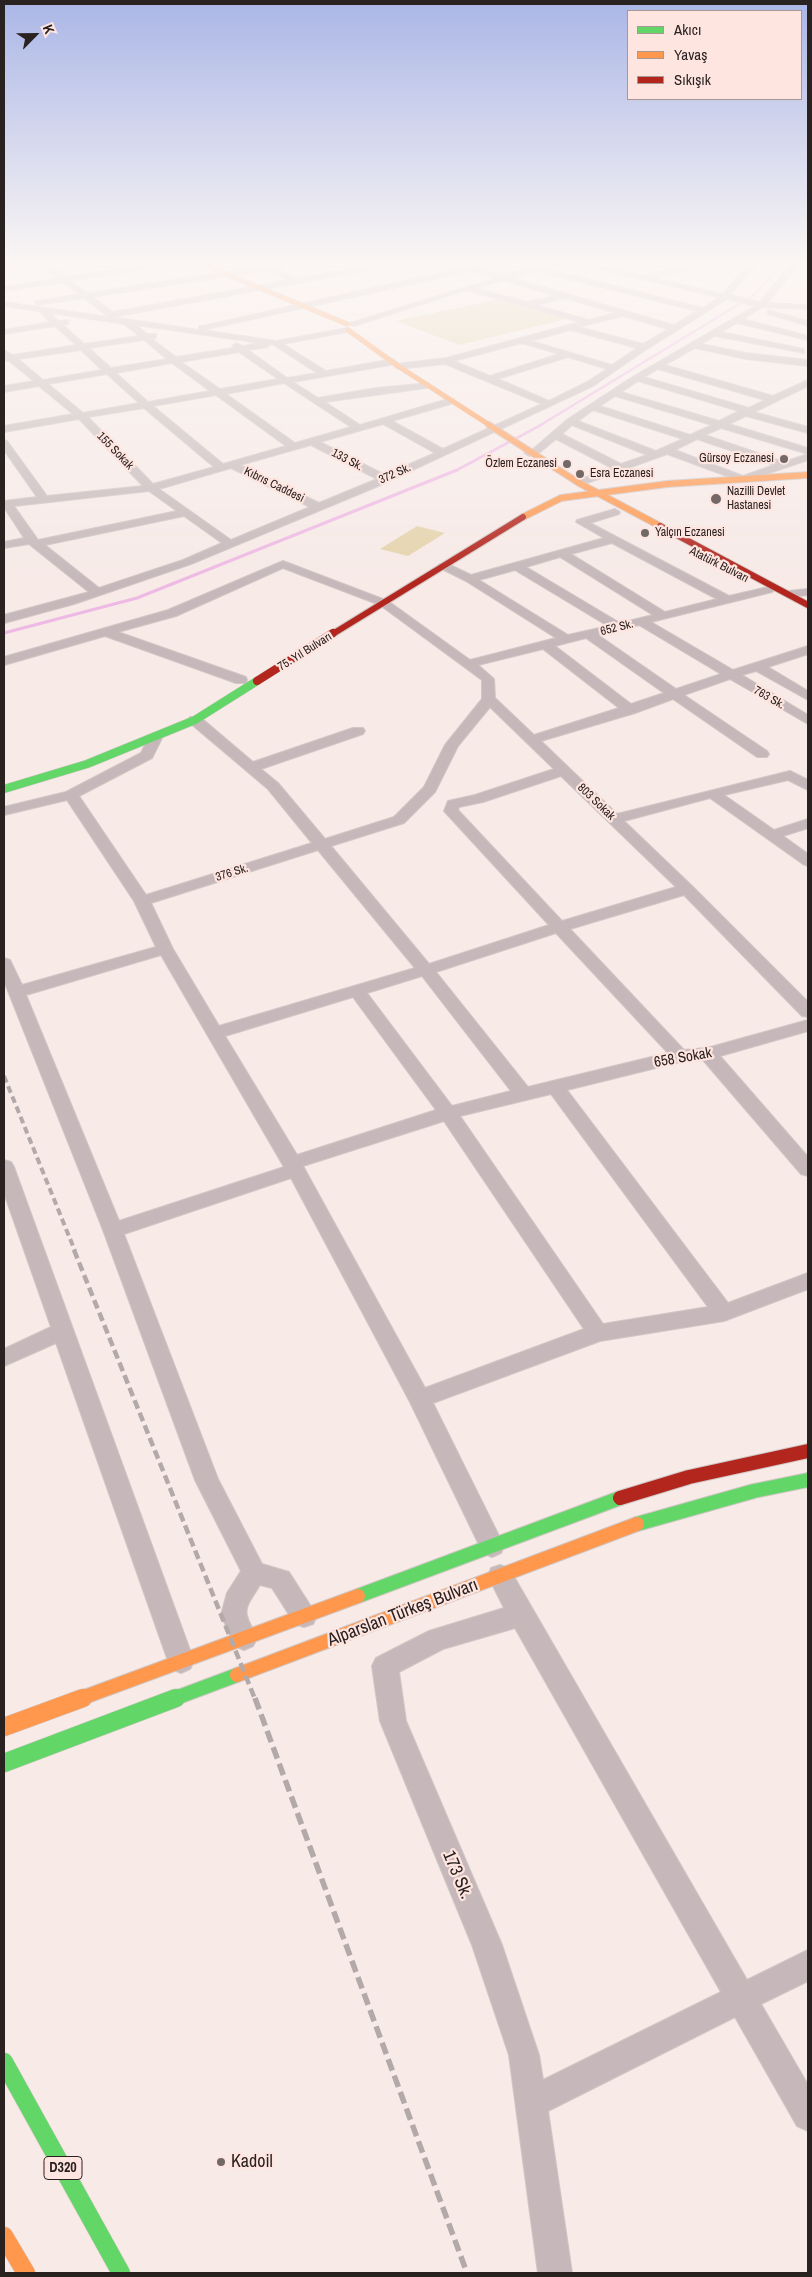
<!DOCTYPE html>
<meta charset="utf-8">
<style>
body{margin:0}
#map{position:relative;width:812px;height:2277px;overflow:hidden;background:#f7eae7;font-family:"Archivo Narrow",sans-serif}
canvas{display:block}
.frame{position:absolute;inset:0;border:5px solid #2a2220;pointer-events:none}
.legend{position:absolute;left:627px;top:10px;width:175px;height:90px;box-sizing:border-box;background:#fee5e0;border:1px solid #a99793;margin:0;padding:6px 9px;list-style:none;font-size:15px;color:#2a2220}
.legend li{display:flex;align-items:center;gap:10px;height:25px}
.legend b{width:25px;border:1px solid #a99793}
.north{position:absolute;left:10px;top:10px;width:50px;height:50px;-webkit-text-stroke:4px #fee5e0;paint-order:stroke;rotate:67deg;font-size:14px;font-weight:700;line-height:20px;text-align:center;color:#2a2220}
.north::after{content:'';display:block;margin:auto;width:18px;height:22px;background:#2a2220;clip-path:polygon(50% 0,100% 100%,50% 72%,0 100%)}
</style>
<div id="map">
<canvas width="812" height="2277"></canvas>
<div class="frame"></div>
<ul class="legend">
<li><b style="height:6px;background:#63d668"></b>Akıcı</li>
<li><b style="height:6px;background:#ff974d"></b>Yavaş</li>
<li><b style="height:6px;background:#b3261e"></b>Sıkışık</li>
</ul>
<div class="north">K</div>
</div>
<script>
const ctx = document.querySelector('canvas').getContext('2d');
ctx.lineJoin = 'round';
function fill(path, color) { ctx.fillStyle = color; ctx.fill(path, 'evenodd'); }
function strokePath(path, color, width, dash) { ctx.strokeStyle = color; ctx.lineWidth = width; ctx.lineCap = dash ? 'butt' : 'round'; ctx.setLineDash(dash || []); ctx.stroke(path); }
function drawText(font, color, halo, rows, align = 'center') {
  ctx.font = font + ' "Archivo Narrow",sans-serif'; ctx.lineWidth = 4.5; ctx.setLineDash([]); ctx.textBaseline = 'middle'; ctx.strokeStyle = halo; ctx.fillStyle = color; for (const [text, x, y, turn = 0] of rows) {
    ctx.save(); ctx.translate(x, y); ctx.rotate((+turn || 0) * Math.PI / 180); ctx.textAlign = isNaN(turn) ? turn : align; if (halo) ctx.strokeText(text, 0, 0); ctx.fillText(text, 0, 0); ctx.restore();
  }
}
const green = new Path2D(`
 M 499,299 L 571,318 L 459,345 L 396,321 Z
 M 417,526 L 445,533 L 408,556 L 380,549 Z`);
const streamFar1 = new Path2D(`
 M 539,426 L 754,295 L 782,264`);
const stream = new Path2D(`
 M 4,633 L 137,598 L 457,470 L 541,425`);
const street = new Path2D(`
 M 24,264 L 48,264 L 66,277 L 155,264 L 174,264 L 71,281 L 87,293 L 277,264 L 283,266 L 276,269 L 298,278 L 383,264 L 401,264 L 113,317 L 199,330 L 199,326 L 202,326 L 480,264 L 495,264 L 480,269 L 504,275 L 546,264 L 559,264 L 546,269 L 703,308 L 719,297 L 578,264 L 592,264 L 644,276 L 696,264 L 711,264 L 653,278 L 723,294 L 743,270 L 725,264 L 746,266 L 748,264 L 756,264 L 730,295 L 760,302 L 791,264 L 799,264 L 767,303 L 808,305 L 808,309 L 763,307 L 743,319 L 808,336 L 808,340 L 737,323 L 721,332 L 804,349 L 804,353 L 715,336 L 701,344 L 746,353 L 808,360 L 808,366 L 746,359 L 695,348 L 665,365 L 773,396 L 808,380 L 808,386 L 754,412 L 808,427 L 808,433 L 746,416 L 729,424 L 808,448 L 808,454 L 721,428 L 705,435 L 784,462 L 808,454 L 808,460 L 743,482 L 667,454 L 579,486 L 574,483 L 575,481 L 612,468 L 556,439 L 539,453 L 529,456 L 524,453 L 533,449 L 568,419 L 634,376 L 755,306 L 727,299 L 644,351 L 593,386 L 376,487 L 191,564 L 74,604 L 4,623 L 4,615 L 89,592 L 29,544 L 4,548 L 4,542 L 24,538 L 4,507 L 4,501 L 37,497 L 4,450 L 4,440 L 7,441 L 47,496 L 143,486 L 79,419 L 4,432 L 4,426 L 73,414 L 39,386 L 4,392 L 4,386 L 34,381 L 9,361 L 4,361 L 4,350 L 13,355 L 76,345 L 55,326 L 4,334 L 4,330 L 50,322 L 39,311 L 4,306 L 4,302 L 109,317 L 84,298 L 36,305 L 36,301 L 39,301 L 79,294 L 63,282 L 4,291 L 4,287 L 58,279 L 41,266 L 4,271 L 4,267 ZM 267,270 L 289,280 L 113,312 L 92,297 ZM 471,271 L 496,278 L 347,324 L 354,326 L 466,290 L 580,322 L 446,358 L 395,364 L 394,366 L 398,369 L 445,364 L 542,404 L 443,449 L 392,421 L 454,403 L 454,399 L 448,399 L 360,425 L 325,402 L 426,388 L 429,387 L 429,383 L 376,388 L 318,398 L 293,382 L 396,364 L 397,362 L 393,359 L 326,371 L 283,344 L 347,332 L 347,328 L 276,341 L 203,330 ZM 537,271 L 697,311 L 674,325 L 512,278 ZM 504,280 L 556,296 L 527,302 L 475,288 ZM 565,298 L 615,313 L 589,320 L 536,305 ZM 50,313 L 124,324 L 139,336 L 84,344 L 63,325 L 68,324 L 68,320 L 58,321 ZM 623,316 L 668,329 L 643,344 L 579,327 ZM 136,325 L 260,343 L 242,346 L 236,343 L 232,346 L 233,348 L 176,357 L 152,339 L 156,338 L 156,334 L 147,334 ZM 570,330 L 637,348 L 612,365 L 531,341 ZM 144,340 L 167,359 L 111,368 L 89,348 ZM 522,343 L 559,354 L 490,376 L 454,361 ZM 269,344 L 274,345 L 317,373 L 287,378 L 248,350 L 268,347 ZM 81,350 L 102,370 L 43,380 L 18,359 ZM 239,352 L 278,379 L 220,389 L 181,362 ZM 568,357 L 607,369 L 587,382 L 549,401 L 498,379 ZM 172,363 L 210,391 L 148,402 L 116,373 ZM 658,369 L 765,400 L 749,408 L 644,377 ZM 107,374 L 139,403 L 83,413 L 48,384 ZM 638,381 L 739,411 L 719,421 L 621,392 ZM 284,383 L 351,427 L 295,443 L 226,394 ZM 216,395 L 286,446 L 223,464 L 153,406 ZM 615,396 L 712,425 L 690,435 L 600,406 ZM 144,408 L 214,467 L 153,484 L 88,417 ZM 593,410 L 683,439 L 656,451 L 578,421 ZM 383,424 L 435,453 L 385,475 L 320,442 ZM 572,425 L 647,455 L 621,464 L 562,434 ZM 697,439 L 774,465 L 743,476 L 675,450 ZM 311,445 L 377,479 L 319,503 L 240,465 ZM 231,468 L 310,507 L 231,540 L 159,489 ZM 149,491 L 177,511 L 38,540 L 14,506 ZM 184,516 L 222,543 L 183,560 L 99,588 L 45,545 Z
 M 768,310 L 808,321 L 808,326 L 768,314 Z
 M 615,509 L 620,512 L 619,514 L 590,523 L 729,596 L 768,587 L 772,588 L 774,590 L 772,592 L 651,622 L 733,670 L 808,646 L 808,654 L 768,667 L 808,691 L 808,700 L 756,671 L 742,675 L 808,715 L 808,724 L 730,679 L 684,695 L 767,751 L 769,754 L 767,757 L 757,757 L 673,699 L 635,713 L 541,741 L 617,814 L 790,771 L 808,780 L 808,790 L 788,780 L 724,795 L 774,830 L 808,819 L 808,828 L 783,836 L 808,854 L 808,866 L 803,864 L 710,798 L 624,821 L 692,886 L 808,1002 L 808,1017 L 802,1016 L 684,895 L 570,929 L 684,1050 L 707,1048 L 808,1020 L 808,1031 L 720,1056 L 808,1157 L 808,1176 L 801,1174 L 703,1060 L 680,1062 L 567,1090 L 728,1303 L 808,1273 L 808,1289 L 724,1321 L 600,1341 L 433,1403 L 504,1546 L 501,1553 L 492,1557 L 483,1553 L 410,1402 L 291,1178 L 124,1234 L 218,1479 L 262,1564 L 289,1572 L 317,1616 L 313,1624 L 304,1627 L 295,1624 L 272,1588 L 260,1585 C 242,1613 243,1609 257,1638 L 253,1646 L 244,1650 L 235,1646 L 221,1615 L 227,1593 L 241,1571 L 195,1480 L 103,1230 L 4,981 L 4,958 L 10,960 L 22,985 L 156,947 L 134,901 L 67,800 L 4,815 L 4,807 L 66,792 L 141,753 L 150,735 L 160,735 L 162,738 L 152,758 L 79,796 L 146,895 L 312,843 L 268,789 L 190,723 L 188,720 L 190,717 L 200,717 L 253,762 L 353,728 L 363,728 L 365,731 L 363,734 L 261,769 L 278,783 L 325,839 L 394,817 L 424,787 L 445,745 L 482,699 L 482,680 L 380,605 L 283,568 L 176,616 L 118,632 L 246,677 L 247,680 L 246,683 L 236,683 L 105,636 L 4,665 L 4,657 L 168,610 L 283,561 L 388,601 L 470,660 L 556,638 L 466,581 L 440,568 L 438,566 L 440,564 L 448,564 L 471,575 L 604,538 L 576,522 L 577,520 ZM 612,543 L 717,599 L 665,612 L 571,554 ZM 560,557 L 653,615 L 620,623 L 526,567 ZM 515,570 L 608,626 L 568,635 L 479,580 ZM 639,625 L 721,674 L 676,689 L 598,635 ZM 586,638 L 664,693 L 631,704 L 555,646 ZM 543,649 L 619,708 L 534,735 L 495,698 L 494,679 L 478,665 ZM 490,707 L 554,769 L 475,795 L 448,801 L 444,811 L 549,925 L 429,964 L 331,846 L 404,823 L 435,792 L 458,746 ZM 561,776 L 676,887 L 562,921 L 458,810 L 459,807 L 483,802 ZM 318,850 L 415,968 L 219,1026 L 173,949 L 151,903 ZM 556,933 L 668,1053 L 528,1087 L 436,972 ZM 161,955 L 284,1167 L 119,1221 L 26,995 ZM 422,976 L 511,1091 L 452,1106 L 367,993 ZM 353,997 L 436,1110 L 297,1155 L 225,1036 ZM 551,1094 L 708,1307 L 603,1324 L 460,1116 ZM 444,1121 L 584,1329 L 425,1388 L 303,1166 Z
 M 808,589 L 808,595 L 789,597 L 783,594 L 789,591 Z
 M 4,1160 L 11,1162 L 14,1167 L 194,1661 L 190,1669 L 181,1673 L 172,1669 L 168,1661 L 56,1343 L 4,1366 L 4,1349 L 51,1327 L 4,1193 Z
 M 500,1565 L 509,1568 L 747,1980 L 808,1950 L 808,1981 L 761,2004 L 808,2085 L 808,2131 L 797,2126 L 735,2017 L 548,2111 L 572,2273 L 538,2273 L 509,2055 L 472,1945 L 380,1721 L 372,1666 L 376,1658 L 429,1631 L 504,1608 L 488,1576 L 491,1568 ZM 515,1628 L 721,1992 L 543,2080 L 539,2055 L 502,1945 L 406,1721 L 399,1672 L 443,1649 Z`);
const fastFar2 = new Path2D(`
 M 4,789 L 87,764 L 195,720 L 257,681`);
const fastFar1 = new Path2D(`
 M 637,1524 L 754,1491 L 808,1480
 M 358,1596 L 620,1498
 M 173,1699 L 237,1675`);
const fast = new Path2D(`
 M 4,1763 L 176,1698
 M 4,2062 L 121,2273`);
const slowFar3 = new Path2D(`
 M 202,264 L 347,324
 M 348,330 L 398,366 L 491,426`);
const slowFar2 = new Path2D(`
 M 489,425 L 579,483 L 660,526
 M 523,517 L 561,498 L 667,484 L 808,475`);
const slowFar1 = new Path2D(`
 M 237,1675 L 637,1524
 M 79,1699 L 358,1596`);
const slow = new Path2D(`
 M 4,1727 L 83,1698
 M 4,2236 L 26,2273`);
const jamFar2 = new Path2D(`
 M 660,526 L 808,605
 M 331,635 L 523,517`);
const jamFar1 = new Path2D(`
 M 257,681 L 333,633`);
const jam = new Path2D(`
 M 620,1498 L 689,1477 L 808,1451`);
const railFar2 = new Path2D(`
 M 4,1076 L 75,1251`);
const railFar1 = new Path2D(`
 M 74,1250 L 255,1699`);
const rail = new Path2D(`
 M 255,1698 L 467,2273`);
const markers = [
 [784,459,5,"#726866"],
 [567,464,5,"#726866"],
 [580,474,5,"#726866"],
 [716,499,6,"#726866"],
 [645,533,5,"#726866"],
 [221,2162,5,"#726866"]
];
const farStreetnames = [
 ["155 Sokak",115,451,46],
 ["133 Sk.",347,460,28],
 ["372 Sk.",395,474,-24],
 ["Kıbrıs Caddesi",274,485,26],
 ["Atatürk Bulvarı",719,565,27],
 ["652 Sk.",617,628,-14],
 ["75. Yıl Bulvarı",305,652,-32],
 ["763 Sk.",769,698,30],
 ["803 Sokak",596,802,44],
 ["376 Sk.",232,873,-17]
];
const farPoinames = [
 ["Gürsoy Eczanesi",774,459,"right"],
 ["Özlem Eczanesi",557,464,"right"],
 ["Esra Eczanesi",590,474],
 ["Nazilli Devlet",727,492],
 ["Hastanesi",727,506],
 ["Yalçın Eczanesi",655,533]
];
const shields = [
 [63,2168,38]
];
const shieldNames = [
 ["D320",63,2168]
];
const streetNames = [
 ["658 Sokak",683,1058,-10]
];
const nearStreetnames = [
 ["Alparslan Türkeş Bulvarı",403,1613,-21],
 ["173 Sk.",457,1875,67]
];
const nearPoinames = [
 ["Kadoil",231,2162]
];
fill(green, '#e4d3ac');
strokePath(streamFar1, '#eeb9e4', 2.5);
strokePath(stream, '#eeb9e4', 3);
strokePath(street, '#d0c7c5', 2);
strokePath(fastFar2, '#d0c7c5', 9);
strokePath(fastFar1, '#d0c7c5', 16);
strokePath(fast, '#d0c7c5', 19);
strokePath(slowFar3, '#d0c7c5', 5.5);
strokePath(slowFar2, '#d0c7c5', 8);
strokePath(slowFar1, '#d0c7c5', 16);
strokePath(slow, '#d0c7c5', 19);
strokePath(jamFar2, '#d0c7c5', 8);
strokePath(jamFar1, '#d0c7c5', 9);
strokePath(jam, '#d0c7c5', 16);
fill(street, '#c6b8ba');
strokePath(fastFar2, '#63d668', 8);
strokePath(fastFar1, '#63d668', 14);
strokePath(fast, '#63d668', 18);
strokePath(slowFar3, '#ff974d', 5);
strokePath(slowFar2, '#ff974d', 6);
strokePath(slowFar1, '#ff974d', 14);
strokePath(slow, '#ff974d', 18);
strokePath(jamFar2, '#b3261e', 6);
strokePath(jamFar1, '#b3261e', 8);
strokePath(jam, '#b3261e', 14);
strokePath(railFar2, '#b3a9a8', 4, [7, 4]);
strokePath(railFar1, '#b3a9a8', 4.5, [9, 4.5]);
strokePath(rail, '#b3a9a8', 5.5, [12, 5.5]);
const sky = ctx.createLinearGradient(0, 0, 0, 583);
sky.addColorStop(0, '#aab6e6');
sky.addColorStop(0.45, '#fbf6f4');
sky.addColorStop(1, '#fbf6f400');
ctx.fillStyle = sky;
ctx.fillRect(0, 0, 812, 583);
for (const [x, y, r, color] of markers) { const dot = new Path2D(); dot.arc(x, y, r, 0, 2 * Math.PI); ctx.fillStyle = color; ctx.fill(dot); strokePath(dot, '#fee5e0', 2); }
drawText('12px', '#2a2220', '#fee5e0', farStreetnames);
drawText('12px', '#2a2220', '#fee5e0', farPoinames, 'left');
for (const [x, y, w] of shields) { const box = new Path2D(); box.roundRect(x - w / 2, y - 11.5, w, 23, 4); ctx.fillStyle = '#fee5e0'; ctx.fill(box); strokePath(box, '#2a2220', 1); }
drawText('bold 14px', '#2a2220', null, shieldNames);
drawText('15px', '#2a2220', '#fee5e0', streetNames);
drawText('18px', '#2a2220', '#fee5e0', nearStreetnames);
drawText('18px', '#2a2220', '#fee5e0', nearPoinames, 'left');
</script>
